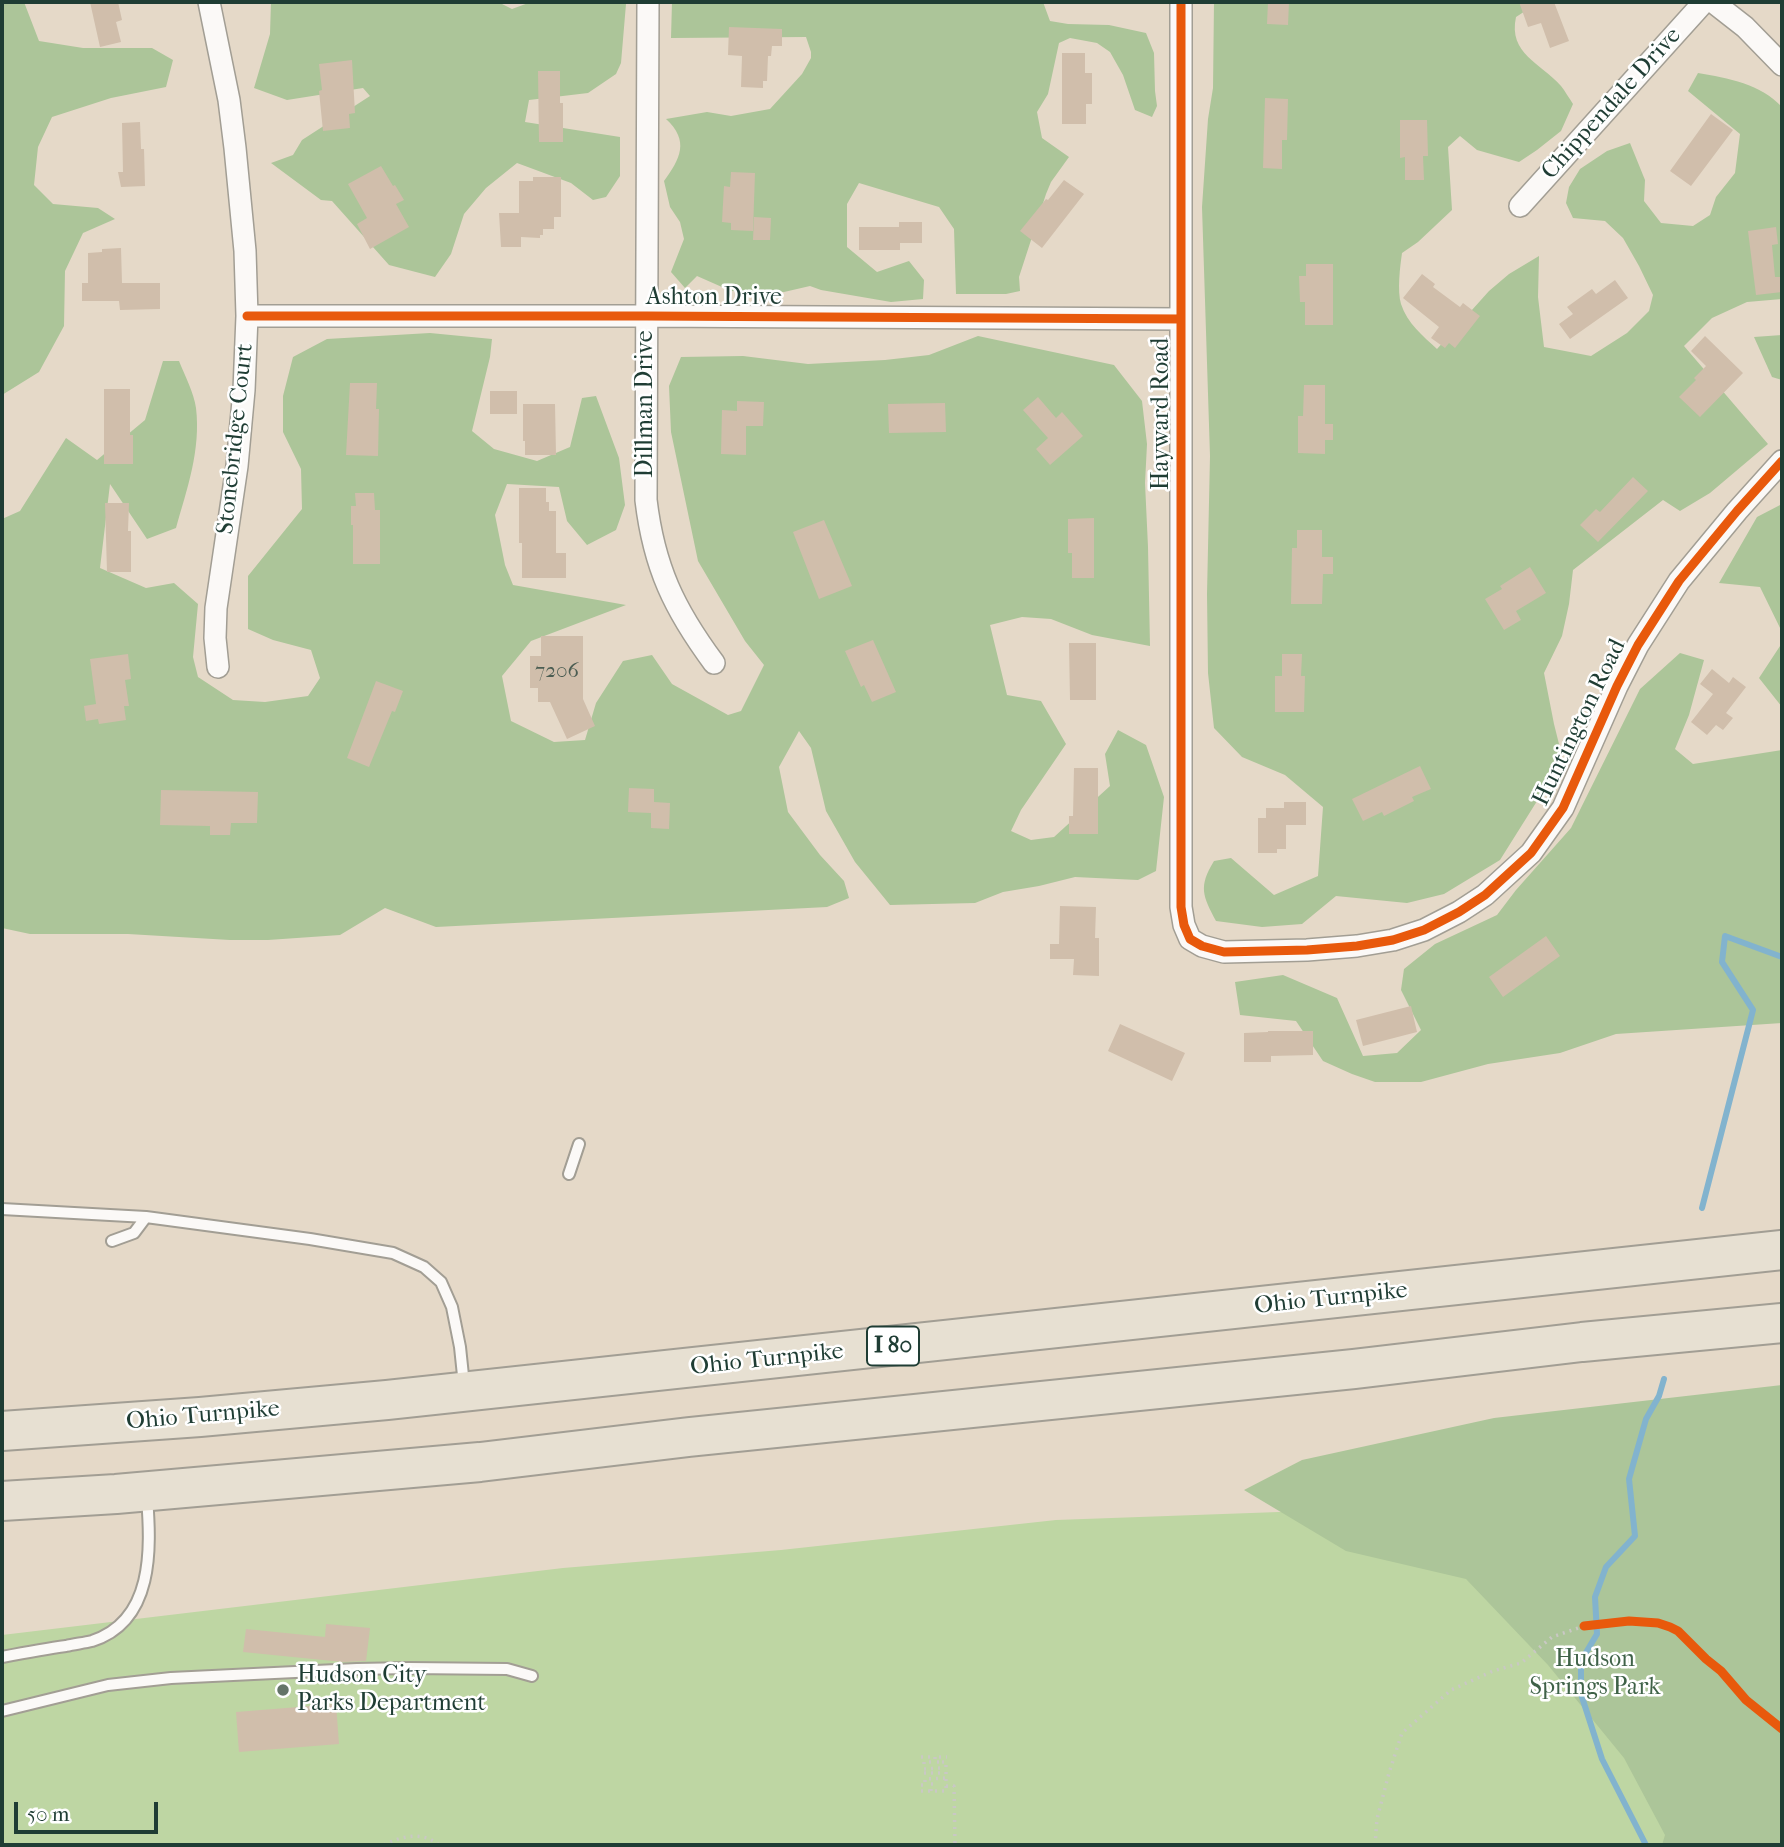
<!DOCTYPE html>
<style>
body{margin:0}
#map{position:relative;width:1784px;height:1847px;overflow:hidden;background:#e5d9c8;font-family:"IM FELL French Canon",serif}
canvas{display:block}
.frame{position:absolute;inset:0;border:4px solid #1f3d34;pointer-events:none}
.scale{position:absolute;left:14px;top:1802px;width:144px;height:32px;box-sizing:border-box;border:4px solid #1f3d34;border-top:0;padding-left:9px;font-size:21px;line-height:24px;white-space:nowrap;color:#1f3d34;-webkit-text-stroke:5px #fff;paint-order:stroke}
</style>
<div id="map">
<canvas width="1784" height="1847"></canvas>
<div class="frame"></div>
<div class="scale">50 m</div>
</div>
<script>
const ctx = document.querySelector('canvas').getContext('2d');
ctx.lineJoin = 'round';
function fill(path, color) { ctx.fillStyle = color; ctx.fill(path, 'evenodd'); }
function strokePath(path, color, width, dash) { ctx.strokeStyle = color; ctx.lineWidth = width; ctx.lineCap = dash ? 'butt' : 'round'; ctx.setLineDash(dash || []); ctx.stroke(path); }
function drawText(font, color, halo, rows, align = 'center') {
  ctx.font = font + ' "IM FELL French Canon",serif'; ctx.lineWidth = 5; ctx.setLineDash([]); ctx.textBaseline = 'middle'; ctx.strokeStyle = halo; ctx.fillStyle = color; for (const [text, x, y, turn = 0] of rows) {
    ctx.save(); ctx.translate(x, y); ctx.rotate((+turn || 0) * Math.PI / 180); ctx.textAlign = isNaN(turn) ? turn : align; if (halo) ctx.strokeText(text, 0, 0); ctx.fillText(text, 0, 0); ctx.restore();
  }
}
const green = new Path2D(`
 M 1418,1507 L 1782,1845 L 2,1845 L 2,1635 L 563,1568 L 781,1550 L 1056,1520 Z`);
const forest = new Path2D(`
 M 2,2 L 24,2 L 39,41 L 83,48 L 152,48 L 173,60 L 166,87 L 111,98 L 52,117 L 38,147 L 34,185 L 53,204 L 98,208 L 115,219 L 83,233 L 65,271 L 64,326 L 39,372 L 2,395 Z
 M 271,2 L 498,2 L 512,9 L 531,2 L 622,2 L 626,4 L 621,63 L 616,74 L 588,93 L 529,100 L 525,122 L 620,137 L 620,176 L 606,197 L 593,200 L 571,183 L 517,163 L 486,188 L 464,214 L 451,254 L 435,277 L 389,265 L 332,201 L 321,200 L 271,163 L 293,155 L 302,140 L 370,96 L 363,88 L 287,100 L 254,88 L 270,34 Z
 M 672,2 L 1043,2 L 1050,21 L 1068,24 L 1109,25 L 1146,33 L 1154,53 L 1155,91 L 1157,106 L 1152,117 L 1135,110 L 1123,75 L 1110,52 L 1097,43 L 1070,38 L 1059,43 L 1048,94 L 1037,112 L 1042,138 L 1069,157 L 1051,182 L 1046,194 L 1019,277 L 1020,291 L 1006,294 L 956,294 L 954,229 L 939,207 L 859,183 L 847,204 L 847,247 L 877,272 L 909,261 L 924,280 L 923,299 L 891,302 L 821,290 L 810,286 L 784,292 L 731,291 L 697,276 L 685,288 L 671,272 L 684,239 L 680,222 L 670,207 L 664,181 C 680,159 690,141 666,119 L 707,112 L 731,116 L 770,109 L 802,74 L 811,58 L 811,52 L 806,37 L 671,38 Z
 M 1214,2 L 1539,2 L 1516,17 C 1508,54 1541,63 1561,86 C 1565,91 1569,98 1573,104 L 1561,131 L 1537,150 L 1519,162 L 1477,150 L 1460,136 L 1448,147 L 1452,210 L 1418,242 L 1402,253 C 1400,267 1397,291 1401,304 C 1407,323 1423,336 1437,349 L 1489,291 L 1509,274 L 1539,256 L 1538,297 L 1544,347 L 1591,356 L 1627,333 L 1649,311 L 1653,295 L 1639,266 L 1623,238 L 1605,221 L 1573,218 L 1566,203 L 1569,187 L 1580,169 L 1607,151 L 1630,143 L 1645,180 L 1644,201 L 1661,223 L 1693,226 L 1710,215 L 1716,197 L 1735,173 L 1740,134 L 1688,91 L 1698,73 C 1728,78 1761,84 1782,107 L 1782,299 L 1747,302 L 1712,318 L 1684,346 L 1768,444 L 1710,493 L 1680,511 L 1663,500 L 1573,570 L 1569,604 L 1562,636 L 1544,673 L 1554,724 L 1560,748 L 1549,782 L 1500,860 L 1444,894 L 1407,903 L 1336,896 L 1302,924 L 1262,927 L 1216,921 C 1203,896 1198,887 1214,861 L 1231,858 L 1274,895 L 1318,876 L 1323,807 L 1285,775 L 1242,757 L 1214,728 L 1208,673 L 1207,594 L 1210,456 L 1202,207 L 1208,119 L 1213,88 Z
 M 430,333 L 492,339 L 490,357 L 472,431 L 494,449 L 537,461 L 570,447 L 582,398 L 596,396 L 619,458 L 625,505 L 616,530 L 587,545 L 567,521 L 559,487 L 507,484 L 495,515 L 505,565 L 513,585 L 626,605 L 531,641 L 502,676 L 511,721 L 554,742 L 585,740 L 596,703 L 623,661 L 652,655 L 672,684 L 728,715 L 741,711 L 764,665 L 745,641 L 698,561 L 671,432 L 669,386 L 681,357 L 743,356 L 808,364 L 885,360 L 929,355 L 978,336 L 1114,365 L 1142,401 L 1147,444 L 1145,483 L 1148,547 L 1150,646 L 1092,635 L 1051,619 L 1022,617 L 990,625 L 1007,695 L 1041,701 L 1066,744 L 1021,810 L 1011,831 L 1031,840 L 1054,837 L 1110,786 L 1105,754 L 1118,730 L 1146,745 L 1164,797 L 1156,871 L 1138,880 L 1075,877 L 1039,886 L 1003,892 L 975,903 L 890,905 L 855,862 L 826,811 L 811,748 L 799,731 L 779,767 L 788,812 L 820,855 L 844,881 L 849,898 L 827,907 L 436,927 L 385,908 L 340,935 L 268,940 L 230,940 L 128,934 L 30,934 L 2,928 L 2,519 L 20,511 L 66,438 L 97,460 L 145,420 L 163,361 L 179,361 C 185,376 194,393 196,408 C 201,450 187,489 176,528 L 147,539 L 110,484 L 100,568 L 146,588 L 174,583 L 198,604 L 193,657 L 198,677 L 233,700 L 265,702 L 308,696 L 320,678 L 311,650 L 273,640 L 248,629 L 248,576 L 302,509 L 301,469 L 283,432 L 283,396 L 293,357 L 327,339 Z
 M 1782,335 L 1782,380 L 1772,377 L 1754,337 Z
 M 1782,504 L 1782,632 L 1760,587 L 1719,583 L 1757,517 Z
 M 1782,643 L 1782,707 L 1759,678 Z
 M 1680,653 L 1704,660 L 1689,715 L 1675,749 L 1693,764 L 1782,750 L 1782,1023 L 1616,1034 L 1560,1053 L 1488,1064 L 1421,1082 L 1375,1082 L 1352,1074 L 1323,1061 L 1296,1021 L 1240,1015 L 1235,982 L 1283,975 L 1337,998 L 1363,1056 L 1397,1053 L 1421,1030 L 1401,990 L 1404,969 L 1435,944 L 1497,915 L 1516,890 L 1571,828 L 1640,689 Z
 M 1782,1385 L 1782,1845 L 1662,1845 L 1665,1835 L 1624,1758 L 1548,1665 L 1466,1579 L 1346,1551 L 1244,1490 L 1302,1460 L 1494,1418 Z`);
const stream = new Path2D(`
 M 1702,1208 L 1753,1010 L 1722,962 L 1725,936 L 1782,957
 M 1646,1845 L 1602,1759 L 1581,1694 L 1581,1661 L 1597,1634 L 1595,1597 L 1606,1567 L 1635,1536 L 1629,1479 L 1646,1419 L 1659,1396 L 1664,1379`);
const building = new Path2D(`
 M 90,2 L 118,2 L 122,20 L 116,22 L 121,42 L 100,47 Z
 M 1268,2 L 1289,2 L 1288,25 L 1267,24 Z
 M 1519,2 L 1554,2 L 1569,41 L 1550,48 L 1541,23 L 1528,27 Z
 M 729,27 L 782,29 L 782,46 L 772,46 L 771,56 L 768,56 L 767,81 L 763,81 L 763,88 L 741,87 L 742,56 L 728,55 Z
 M 1062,53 L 1085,53 L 1085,73 L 1092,73 L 1092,104 L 1086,104 L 1086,124 L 1062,124 Z
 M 352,60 L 355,113 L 349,114 L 350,128 L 323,131 L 319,91 L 322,90 L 319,64 Z
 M 538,71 L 560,71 L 560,103 L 563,103 L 563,142 L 539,142 Z
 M 1265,98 L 1288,99 L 1287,140 L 1282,140 L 1282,169 L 1263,168 Z
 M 1711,114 L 1733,130 L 1691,186 L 1670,171 Z
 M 1400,120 L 1427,120 L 1428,156 L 1423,156 L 1424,180 L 1405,180 L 1405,157 L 1400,158 Z
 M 140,122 L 141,149 L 144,149 L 145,186 L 121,187 L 118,172 L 123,172 L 122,123 Z
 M 381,166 L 393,186 L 395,185 L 404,200 L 396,204 L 409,227 L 370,249 L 357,224 L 367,218 L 348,184 Z
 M 731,172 L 755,173 L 753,231 L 731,230 L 731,223 L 722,222 L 724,186 L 730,187 Z
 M 533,177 L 561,177 L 561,217 L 554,217 L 554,229 L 543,229 L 543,235 L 540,235 L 540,238 L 521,237 L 521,247 L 501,247 L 499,213 L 519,213 L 519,181 L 533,181 Z
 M 1064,180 L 1084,194 L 1042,248 L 1020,231 L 1046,199 L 1048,200 Z
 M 754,217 L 771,218 L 770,240 L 753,240 Z
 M 899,222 L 922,222 L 922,243 L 900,243 L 900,250 L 859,250 L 859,227 L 899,227 Z
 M 1776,227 L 1778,244 L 1772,245 L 1775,277 L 1782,277 L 1782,292 L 1756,295 L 1748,231 Z
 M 121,248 L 122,283 L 160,283 L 160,309 L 120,310 L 119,301 L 82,301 L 82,283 L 88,283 L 88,253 L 102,252 L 102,249 Z
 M 1306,264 L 1333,264 L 1333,325 L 1305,325 L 1305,302 L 1300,302 L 1299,276 L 1306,276 Z
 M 1422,274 L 1435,284 L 1433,287 L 1460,307 L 1463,303 L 1480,316 L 1455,348 L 1449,343 L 1445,348 L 1431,338 L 1439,327 L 1403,298 Z
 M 1615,280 L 1628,298 L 1570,339 L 1559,324 L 1573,314 L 1567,307 L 1592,289 L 1596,294 Z
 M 1705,336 L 1743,373 L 1700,417 L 1679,397 L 1696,380 L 1694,378 L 1706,366 L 1691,351 Z
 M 350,383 L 377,383 L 376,409 L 379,409 L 378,456 L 346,455 Z
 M 1304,385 L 1325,385 L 1325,424 L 1333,424 L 1333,440 L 1325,440 L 1325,454 L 1298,453 L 1298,416 L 1303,416 Z
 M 104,389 L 130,389 L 130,435 L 133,435 L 133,464 L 104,464 Z
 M 490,391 L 517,391 L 517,414 L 490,414 Z
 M 1038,397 L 1056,418 L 1062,412 L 1083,436 L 1050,465 L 1036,449 L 1048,438 L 1023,410 Z
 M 737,401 L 764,402 L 763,426 L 746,426 L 746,455 L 721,454 L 722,410 L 737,411 Z
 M 945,403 L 946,432 L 889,433 L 888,404 Z
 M 523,404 L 555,404 L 556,455 L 525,455 L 525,441 L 523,441 Z
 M 1633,477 L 1648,491 L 1598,542 L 1580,525 L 1596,509 L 1600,512 Z
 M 519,488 L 546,488 L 546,502 L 549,502 L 549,511 L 556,511 L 556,553 L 566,553 L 566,578 L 522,578 L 522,543 L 519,543 Z
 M 355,493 L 374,493 L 375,510 L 380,510 L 380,564 L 353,564 L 353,525 L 351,525 L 351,506 L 356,506 Z
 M 105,503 L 129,503 L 128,531 L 131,531 L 131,572 L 107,572 Z
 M 1094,518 L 1094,578 L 1072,578 L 1072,553 L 1068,553 L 1068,519 Z
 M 824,520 L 852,586 L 819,599 L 793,532 Z
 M 1297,530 L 1322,530 L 1322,557 L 1333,557 L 1333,574 L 1323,574 L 1322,604 L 1291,604 L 1292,548 L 1297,548 Z
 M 1530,567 L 1546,593 L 1516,611 L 1521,620 L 1504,630 L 1485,599 L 1502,589 L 1500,586 Z
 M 541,636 L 583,636 L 583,699 L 595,726 L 567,739 L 550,702 L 538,702 L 538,688 L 530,688 L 530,656 L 541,656 Z
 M 873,640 L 896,692 L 872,702 L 864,685 L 861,687 L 845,651 Z
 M 1069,643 L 1096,643 L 1096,700 L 1070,700 Z
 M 128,654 L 131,679 L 125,680 L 129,706 L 124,706 L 126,720 L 99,724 L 98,719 L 86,721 L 84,706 L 96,704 L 90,659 Z
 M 1282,654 L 1302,654 L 1301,676 L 1305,676 L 1304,712 L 1275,712 L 1275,676 L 1282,676 Z
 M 1712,669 L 1729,683 L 1733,677 L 1746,687 L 1726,713 L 1733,718 L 1723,730 L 1716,725 L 1707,735 L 1691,722 L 1713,694 L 1700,684 Z
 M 376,681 L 403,691 L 395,712 L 392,711 L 369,767 L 347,758 Z
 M 1420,766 L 1431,789 L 1412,797 L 1414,801 L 1384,816 L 1382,812 L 1363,821 L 1352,799 Z
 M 1074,768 L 1098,768 L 1098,834 L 1069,834 L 1069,816 L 1073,816 Z
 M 629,788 L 654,789 L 654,802 L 670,803 L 669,829 L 651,828 L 651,813 L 628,812 Z
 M 161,790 L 258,792 L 257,823 L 231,823 L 230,835 L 210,835 L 210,826 L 160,825 Z
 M 1284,802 L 1306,802 L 1306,825 L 1286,825 L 1286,849 L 1277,849 L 1277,853 L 1258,853 L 1258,818 L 1266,818 L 1266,808 L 1284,808 Z
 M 1060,906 L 1096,907 L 1095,938 L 1099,938 L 1099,976 L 1073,975 L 1074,959 L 1050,959 L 1050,944 L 1059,944 Z
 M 1546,936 L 1560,956 L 1503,997 L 1489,977 Z
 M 1411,1006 L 1417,1032 L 1363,1046 L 1356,1020 Z
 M 1120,1024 L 1185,1053 L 1172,1081 L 1108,1051 Z
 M 1268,1031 L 1313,1031 L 1313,1055 L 1271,1056 L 1271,1062 L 1244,1062 L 1244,1033 L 1268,1032 Z
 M 326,1624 L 370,1628 L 366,1661 L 343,1662 L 243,1652 L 246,1629 L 325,1637 Z
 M 336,1704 L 339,1744 L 239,1752 L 236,1712 Z`);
const path = new Path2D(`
 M 921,1757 L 935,1757 L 935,1762 L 939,1762 L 939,1757 L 947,1757
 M 924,1773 L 940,1773 L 940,1768 L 924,1769 L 924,1762 L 935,1762
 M 921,1785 L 925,1785 L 925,1779 L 946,1778 L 946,1762 L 939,1762
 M 946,1786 L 954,1786 L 955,1845
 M 921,1791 L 946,1791 L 946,1778
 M 931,1791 L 931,1784 L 934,1784
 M 384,1845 C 401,1836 423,1831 439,1845
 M 1375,1845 L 1377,1819 L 1389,1773 L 1402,1733 L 1451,1690 L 1493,1671 L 1521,1663 L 1552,1637 L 1584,1626 L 1629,1621 L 1658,1623 L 1670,1627 L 1678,1631 L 1706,1659 L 1721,1671 L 1746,1700 L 1782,1729`);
const lane = new Path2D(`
 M 569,1174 L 579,1144
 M 2,1209 L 146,1217 L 310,1239 L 393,1253 L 424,1267 L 441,1282 L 452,1307 L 460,1347 L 464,1385
 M 112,1241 L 134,1233 L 146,1217
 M 2,1657 C 23,1653 44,1649 66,1646 C 74,1644 84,1643 92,1641 C 154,1621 151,1549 147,1497
 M 2,1711 L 108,1685 L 171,1678 L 357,1669 L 409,1668 L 507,1669 L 532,1676`);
const street = new Path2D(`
 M 209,2 L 229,100 L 235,148 L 245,251 L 247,316 L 244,390 L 237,466 L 216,608 L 215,638 L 218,667
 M 648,2 L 646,500 C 654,567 674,609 714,663
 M 1181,2 L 1181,907 L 1184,925 L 1190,939 L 1202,946 L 1224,952 L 1307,950 L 1357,946 L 1393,940 L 1424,930 L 1459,912 L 1485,895 L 1531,853 L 1563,808 L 1617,686 L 1638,645 L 1679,581 L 1737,511 L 1782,461
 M 1713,2 L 1745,27 L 1782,65
 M 1520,206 L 1704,2
 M 247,316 L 647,316 L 1181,319`);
const highway = new Path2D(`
 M 2,1431 L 200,1417 L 387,1400 L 1782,1250
 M 2,1501 L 116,1494 L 480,1462 L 689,1437 L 1354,1369 L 1582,1342 L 1782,1323`);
const cycleway = new Path2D(`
 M 1181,2 L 1181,907 L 1184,925 L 1190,939 L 1202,946 L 1224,952 L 1307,950 L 1357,946 L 1393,940 L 1424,930 L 1459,912 L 1485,895 L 1531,853 L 1563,808 L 1617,686 L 1638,645 L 1679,581 L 1737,511 L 1782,461
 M 247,316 L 647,316 L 1181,319
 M 1584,1626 L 1629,1621 L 1658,1623 L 1670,1627 L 1678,1631 L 1706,1659 L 1721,1671 L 1746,1700 L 1782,1729`);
const markers = [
 [283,1690,7,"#647468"]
];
const numberNames = [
 ["7206",557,672]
];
const shields = [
 [893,1346,52]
];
const shieldNames = [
 ["I 80",893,1346]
];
const streetNames = [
 ["Chippendale Drive",1612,104,-48],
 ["Ashton Drive",714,298],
 ["Dillman Drive",646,404,-90],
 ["Hayward Road",1162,414,-90],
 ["Stonebridge Court",236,439,-84],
 ["Huntington Road",1580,723,-64],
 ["Ohio Turnpike",1331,1299,-6],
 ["Ohio Turnpike",767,1360,-6],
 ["Ohio Turnpike",203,1416,-5]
];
const parkNames = [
 ["Hudson",1595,1660],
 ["Springs Park",1595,1688]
];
const poiNames = [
 ["Hudson City",297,1676],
 ["Parks Department",297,1704]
];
fill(green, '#bed6a3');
fill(forest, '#acc599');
strokePath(stream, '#82b3ce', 6);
fill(building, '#d0beab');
strokePath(lane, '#a29e94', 14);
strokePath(street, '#a29e94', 24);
strokePath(highway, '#a29e94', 42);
strokePath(path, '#c9c8c4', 3.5, [2, 5]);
strokePath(lane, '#fbf9f7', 10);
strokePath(street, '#fbf9f7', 21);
strokePath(highway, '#e7e0d2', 38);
strokePath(cycleway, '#e8590c', 9);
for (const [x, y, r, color] of markers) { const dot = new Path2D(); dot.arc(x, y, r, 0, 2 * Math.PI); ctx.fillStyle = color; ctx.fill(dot); strokePath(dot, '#fff', 2.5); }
drawText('21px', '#4b5d52', null, numberNames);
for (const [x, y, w] of shields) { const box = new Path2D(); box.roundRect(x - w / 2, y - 19.5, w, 39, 5); ctx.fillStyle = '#fff'; ctx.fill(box); strokePath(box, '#1f3d34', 2); }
drawText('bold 23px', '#1f3d34', null, shieldNames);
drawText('24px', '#1f3d34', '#fff', streetNames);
drawText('24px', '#3f6248', '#fff', parkNames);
drawText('24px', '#1f3d34', '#fff', poiNames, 'left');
</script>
